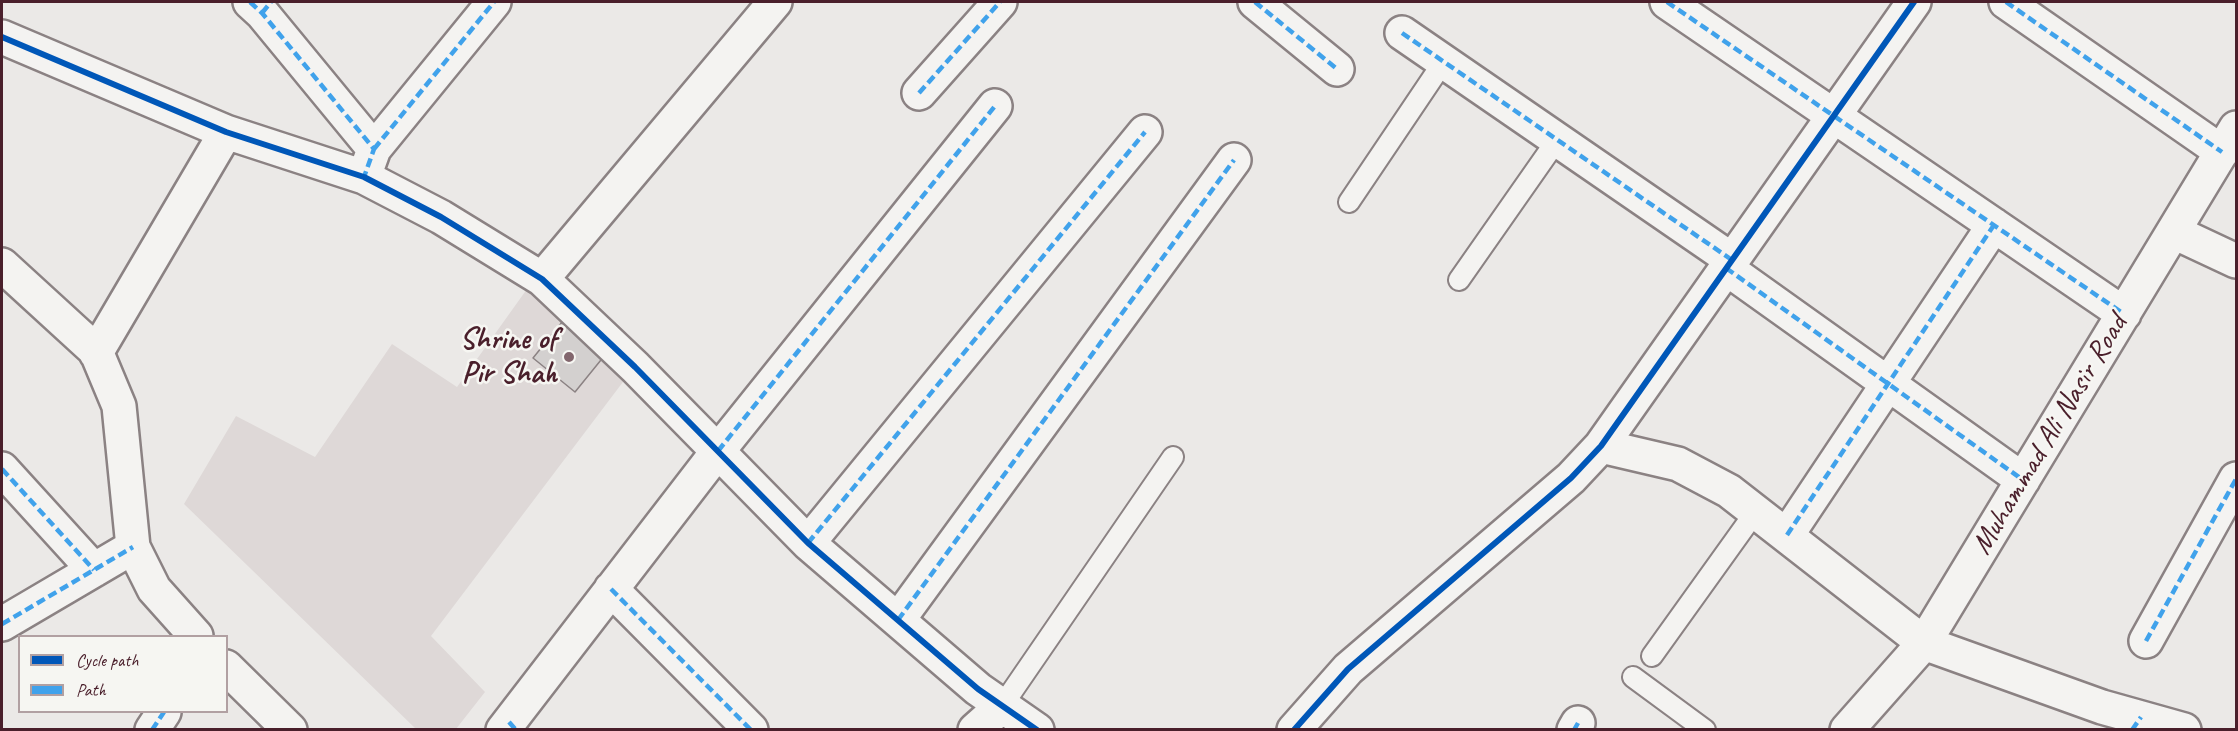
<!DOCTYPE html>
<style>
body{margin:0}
#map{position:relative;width:2238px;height:731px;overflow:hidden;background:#ebe9e7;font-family:Caveat,sans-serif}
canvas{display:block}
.frame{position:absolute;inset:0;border:3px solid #4a1f2b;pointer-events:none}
.legend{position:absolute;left:18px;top:635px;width:210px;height:78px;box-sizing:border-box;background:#f6f6f2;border:2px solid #b1a0a2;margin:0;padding:8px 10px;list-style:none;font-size:18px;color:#4a1f2b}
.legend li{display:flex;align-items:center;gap:12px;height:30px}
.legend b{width:30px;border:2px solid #b1a0a2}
</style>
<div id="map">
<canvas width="2238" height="731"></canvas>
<div class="frame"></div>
<ul class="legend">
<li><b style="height:8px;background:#0057b8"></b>Cycle path</li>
<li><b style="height:8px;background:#40a2eb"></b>Path</li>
</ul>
</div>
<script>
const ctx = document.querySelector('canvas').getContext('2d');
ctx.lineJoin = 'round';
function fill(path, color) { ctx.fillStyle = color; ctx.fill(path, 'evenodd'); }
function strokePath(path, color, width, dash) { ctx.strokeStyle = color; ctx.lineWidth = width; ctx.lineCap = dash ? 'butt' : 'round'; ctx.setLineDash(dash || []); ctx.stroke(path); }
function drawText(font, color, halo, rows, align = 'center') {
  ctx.font = font + ' Caveat,sans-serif'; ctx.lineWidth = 5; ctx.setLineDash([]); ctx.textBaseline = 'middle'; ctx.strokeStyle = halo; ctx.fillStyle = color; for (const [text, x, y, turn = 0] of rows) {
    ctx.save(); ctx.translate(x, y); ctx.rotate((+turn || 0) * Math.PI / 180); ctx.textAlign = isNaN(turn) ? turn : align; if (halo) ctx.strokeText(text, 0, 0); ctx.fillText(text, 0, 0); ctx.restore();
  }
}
const green = new Path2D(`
 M 532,282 L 632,370 L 431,636 L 485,692 L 456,729 L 416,729 L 184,504 L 236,416 L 315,457 L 392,344 L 457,387 Z`);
const building = new Path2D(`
 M 563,321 L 605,355 L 575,392 L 533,358 Z`);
const service = new Path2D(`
 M 1349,202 L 1444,61
 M 1459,280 L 1557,140
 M 1652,656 L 1756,511
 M 1633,677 L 1705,730
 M 1002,706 L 1173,457`);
const minor = new Path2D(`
 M 250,2 L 262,13 L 374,149 L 364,177
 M 1255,2 L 1337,69
 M 1667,2 L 2124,314
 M 2006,2 L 2222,152
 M 1402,33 L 1732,260
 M 2,37 L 226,132 L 364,177 L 441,217 L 542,279 L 635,367 L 808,543 L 978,689 L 1037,730
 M 919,93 L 1000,2
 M 374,149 L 494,2
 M 2174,232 L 2236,261
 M 2,265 L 96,351 L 119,406 L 133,547 L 154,589 L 196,636
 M 1726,268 L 2023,480
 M 542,279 L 775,2
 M 96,353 L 226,132
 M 1601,446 L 1678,464 L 1729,491 L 1924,643 L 2102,707 L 2184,730
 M 2,469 L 94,570
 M 1787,535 L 1994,225
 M 808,543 L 1145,132
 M 611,589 L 751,730
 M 898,620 L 1234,160
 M 2,624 L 133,547
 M 2146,641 L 2236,479
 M 226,667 L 290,730
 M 152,730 L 164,712
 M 503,730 L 718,451 L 995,106
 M 975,730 L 1002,706
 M 1294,730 L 1348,669 L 1571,478 L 1601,446 L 1914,2
 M 1574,730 L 1578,723
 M 1847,730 L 1924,643 L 2236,128`);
const quiet = new Path2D(`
 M 250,2 L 262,13 L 374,149 L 364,177
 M 1255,2 L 1337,69
 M 1667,2 L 2124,314
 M 2006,2 L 2222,152
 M 262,13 L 271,2
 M 1402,33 L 1732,260
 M 919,93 L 1000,2
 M 374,149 L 494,2
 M 1726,268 L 2023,480
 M 718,451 L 995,106
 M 2,469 L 94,570
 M 1787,535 L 1994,225
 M 808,543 L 1145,132
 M 611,589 L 751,730
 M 898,620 L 1234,160
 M 2,624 L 133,547
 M 2146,641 L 2236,479
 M 509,722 L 516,730
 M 152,730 L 164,712
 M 1574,730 L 1578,723
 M 2132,730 L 2141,717`);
const cycleway = new Path2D(`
 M 2,37 L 226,132 L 364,177 L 441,217 L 542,279 L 635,367 L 808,543 L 978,689 L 1037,730
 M 1294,730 L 1348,669 L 1571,478 L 1601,446 L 1914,2`);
const markers = [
 [569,357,6,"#82666d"]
];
const poiNames = [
 ["Shrine of",557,340],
 ["Pir Shah",557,374]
];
const streetNames = [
 ["Muhammad Ali Nasir Road",2050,435,-59]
];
fill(green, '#ded8d7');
fill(building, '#d3d0cf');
strokePath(building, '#8b8283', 1.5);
strokePath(service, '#8b8283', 24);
strokePath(minor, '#8b8283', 38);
strokePath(service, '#f4f3f1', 20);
strokePath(minor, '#f4f3f1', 33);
strokePath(quiet, '#40a2eb', 4.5, [9, 4.5]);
strokePath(cycleway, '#0057b8', 6);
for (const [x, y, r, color] of markers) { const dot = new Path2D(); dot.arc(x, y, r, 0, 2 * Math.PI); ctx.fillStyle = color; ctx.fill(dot); strokePath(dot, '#f6f6f2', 2); }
drawText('bold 30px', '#4a1f2b', '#f6f6f2', poiNames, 'right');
drawText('30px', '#4a1f2b', '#f6f6f2', streetNames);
</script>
